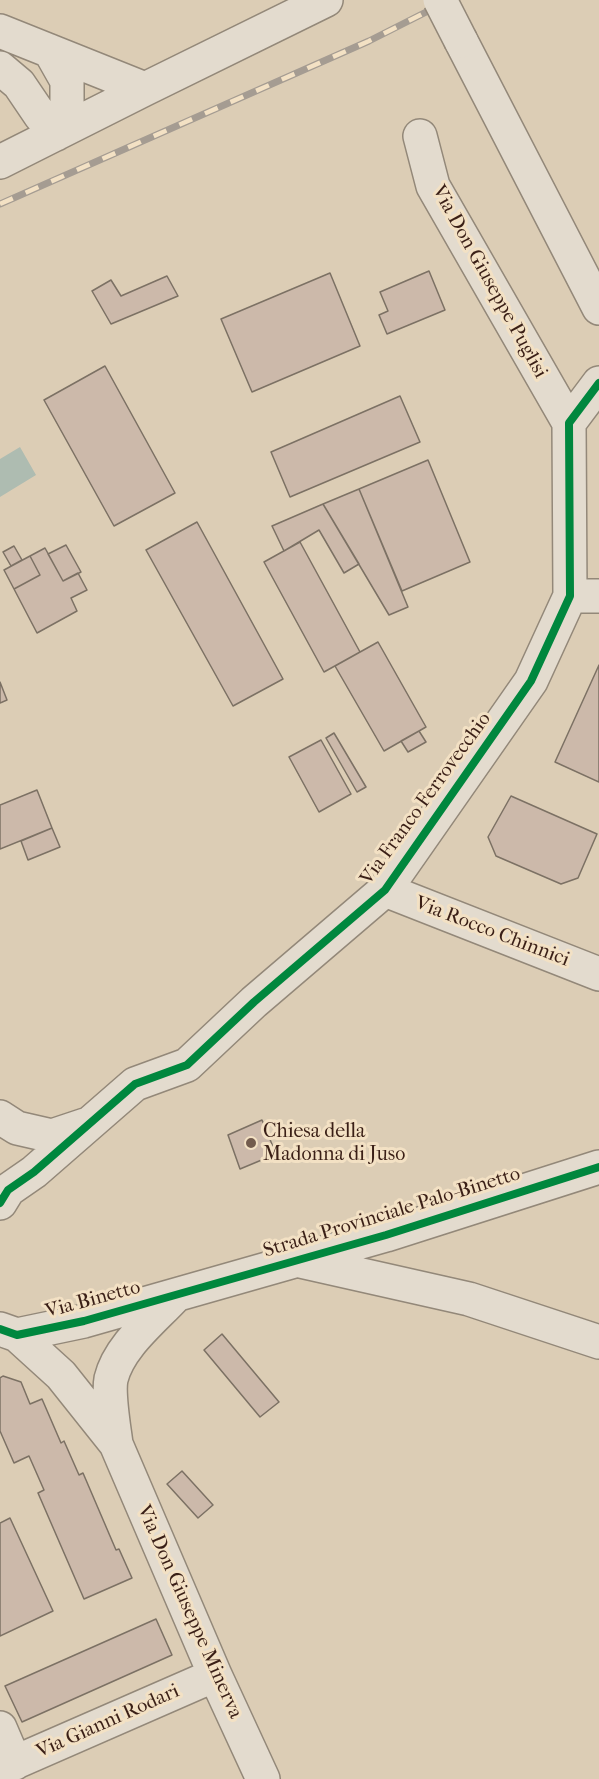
<!DOCTYPE html>
<style>
body{margin:0}
canvas{display:block;background:#dccdb5}
</style>
<canvas width="599" height="1779"></canvas>
<script>
const ctx = document.querySelector('canvas').getContext('2d');
ctx.lineJoin = 'round';
function fill(path, color) { ctx.fillStyle = color; ctx.fill(path, 'evenodd'); }
function strokePath(path, color, width, dash) { ctx.strokeStyle = color; ctx.lineWidth = width; ctx.lineCap = dash ? 'butt' : 'round'; ctx.setLineDash(dash || []); ctx.stroke(path); }
function drawText(font, color, halo, rows, align = 'center') {
  ctx.font = font + ' "IM FELL French Canon",serif'; ctx.lineWidth = 6; ctx.setLineDash([]); ctx.textBaseline = 'middle'; ctx.strokeStyle = halo; ctx.fillStyle = color; for (const [text, x, y, turn = 0] of rows) {
    ctx.save(); ctx.translate(x, y); ctx.rotate((+turn || 0) * Math.PI / 180); ctx.textAlign = isNaN(turn) ? turn : align; if (halo) ctx.strokeText(text, 0, 0); ctx.fillText(text, 0, 0); ctx.restore();
  }
}
const water = new Path2D(`
 M 20,447 L 36,475 L 0,497 L 0,459 Z`);
const building = new Path2D(`
 M 429,271 L 445,310 L 387,334 L 379,315 L 388,311 L 380,292 Z
 M 330,273 L 360,346 L 252,392 L 221,319 Z
 M 167,276 L 178,296 L 111,324 L 92,291 L 111,280 L 121,296 Z
 M 105,366 L 175,493 L 114,526 L 44,400 Z
 M 400,396 L 420,442 L 290,497 L 271,452 Z
 M 428,460 L 470,562 L 402,591 L 359,489 Z
 M 359,489 L 408,607 L 389,615 L 323,504 Z
 M 323,504 L 359,564 L 344,573 L 319,530 L 284,551 L 272,526 Z
 M 197,522 L 283,679 L 233,706 L 146,550 Z
 M 300,542 L 360,652 L 324,672 L 264,562 Z
 M 66,545 L 81,572 L 63,581 L 48,554 Z
 M 14,546 L 22,560 L 11,566 L 3,552 Z
 M 45,548 L 63,581 L 78,573 L 87,590 L 71,598 L 77,611 L 37,633 L 14,589 L 40,575 L 30,556 Z
 M 30,556 L 40,575 L 14,589 L 4,570 Z
 M 378,642 L 426,727 L 384,751 L 335,666 Z
 M 599,665 L 599,782 L 555,762 Z
 M 0,682 L 7,700 L 0,703 Z
 M 419,731 L 426,742 L 408,752 L 401,741 Z
 M 334,733 L 366,787 L 357,792 L 326,738 Z
 M 321,740 L 351,794 L 319,812 L 289,757 Z
 M 37,790 L 52,828 L 0,849 L 0,805 Z
 M 511,796 L 597,834 L 578,878 L 561,884 L 496,856 L 488,837 Z
 M 52,828 L 60,847 L 28,860 L 21,841 Z
 M 262,1120 L 276,1154 L 240,1169 L 228,1135 Z
 M 222,1334 L 279,1402 L 260,1417 L 204,1350 Z
 M 3,1376 L 21,1382 L 30,1404 L 42,1399 L 61,1443 L 64,1441 L 79,1475 L 83,1473 L 116,1550 L 119,1549 L 132,1578 L 84,1599 L 38,1493 L 44,1490 L 29,1456 L 14,1463 L 0,1431 L 0,1378 Z
 M 182,1471 L 213,1505 L 198,1518 L 167,1484 Z
 M 10,1518 L 53,1611 L 0,1636 L 0,1523 Z
 M 156,1619 L 172,1655 L 22,1722 L 5,1686 Z`);
const minor = new Path2D(`
 M 0,31 L 145,89
 M 461,41 L 599,308
 M 50,51 L 67,81 L 67,107 L 56,134
 M 0,68 L 19,84 L 40,115 L 56,134
 M 420,136 L 433,186 L 569,423
 M 0,162 L 145,89 L 326,0
 M 570,596 L 599,596
 M 385,890 L 599,974
 M 0,1117 L 17,1128 L 52,1136 L 85,1125
 M 0,1203 L 8,1190 L 34,1172 L 135,1084 L 187,1065 L 254,1002 L 385,890 L 531,681 L 570,596 L 569,423 L 599,383
 M 300,1261 L 469,1299 L 599,1342
 M 0,1329 L 17,1335 L 84,1321 L 386,1235 L 599,1167
 M 17,1335 L 61,1375 L 116,1444 L 215,1675 L 263,1779
 M 116,1444 C 114,1428 108,1394 111,1379 C 119,1346 153,1320 176,1295
 M 0,1728 L 15,1763
 M 0,1769 L 215,1675`);
const rail = new Path2D(`
 M 0,204 L 369,41 L 450,0`);
const minorBridge = new Path2D(`
 M 440,0 L 461,41`);
const cycleway = new Path2D(`
 M 0,1203 L 8,1190 L 34,1172 L 135,1084 L 187,1065 L 254,1002 L 385,890 L 531,681 L 570,596 L 569,423 L 599,383
 M 0,1329 L 17,1335 L 84,1321 L 386,1235 L 599,1167`);
const markers = [
 [251,1143,6,"#735c4e"]
];
const streetNames = [
 ["Via Don Giuseppe Puglisi",489,282,61],
 ["Via Franco Ferrovecchio",426,799,-54],
 ["Via Rocco Chinnici",492,932,21],
 ["Strada Provinciale Palo-Binetto",392,1213,-17],
 ["Via Binetto",93,1300,-15],
 ["Via Don Giuseppe Minerva",189,1612,66],
 ["Via Gianni Rodari",108,1722,-24]
];
const poiNames = [
 ["Chiesa della",263,1132],
 ["Madonna di Juso",263,1155]
];
fill(water, '#aebcb1');
fill(building, '#ccb9aa');
strokePath(building, '#7c7164', 1.5);
strokePath(minor, '#938879', 36);
strokePath(minor, '#e3dbce', 33);
strokePath(rail, '#a59c92', 7);
strokePath(rail, '#f3e1c4', 4.5, [14]);
strokePath(minorBridge, '#938879', 36, []);
strokePath(minorBridge, '#e3dbce', 33);
strokePath(cycleway, '#00873e', 8);
for (const [x, y, r, color] of markers) { const dot = new Path2D(); dot.arc(x, y, r, 0, 2 * Math.PI); ctx.fillStyle = color; ctx.fill(dot); strokePath(dot, '#f3e1c4', 2); }
drawText('20px', '#3a1f16', '#f3e1c4', streetNames);
drawText('20px', '#3a1f16', '#f3e1c4', poiNames, 'left');
</script>
